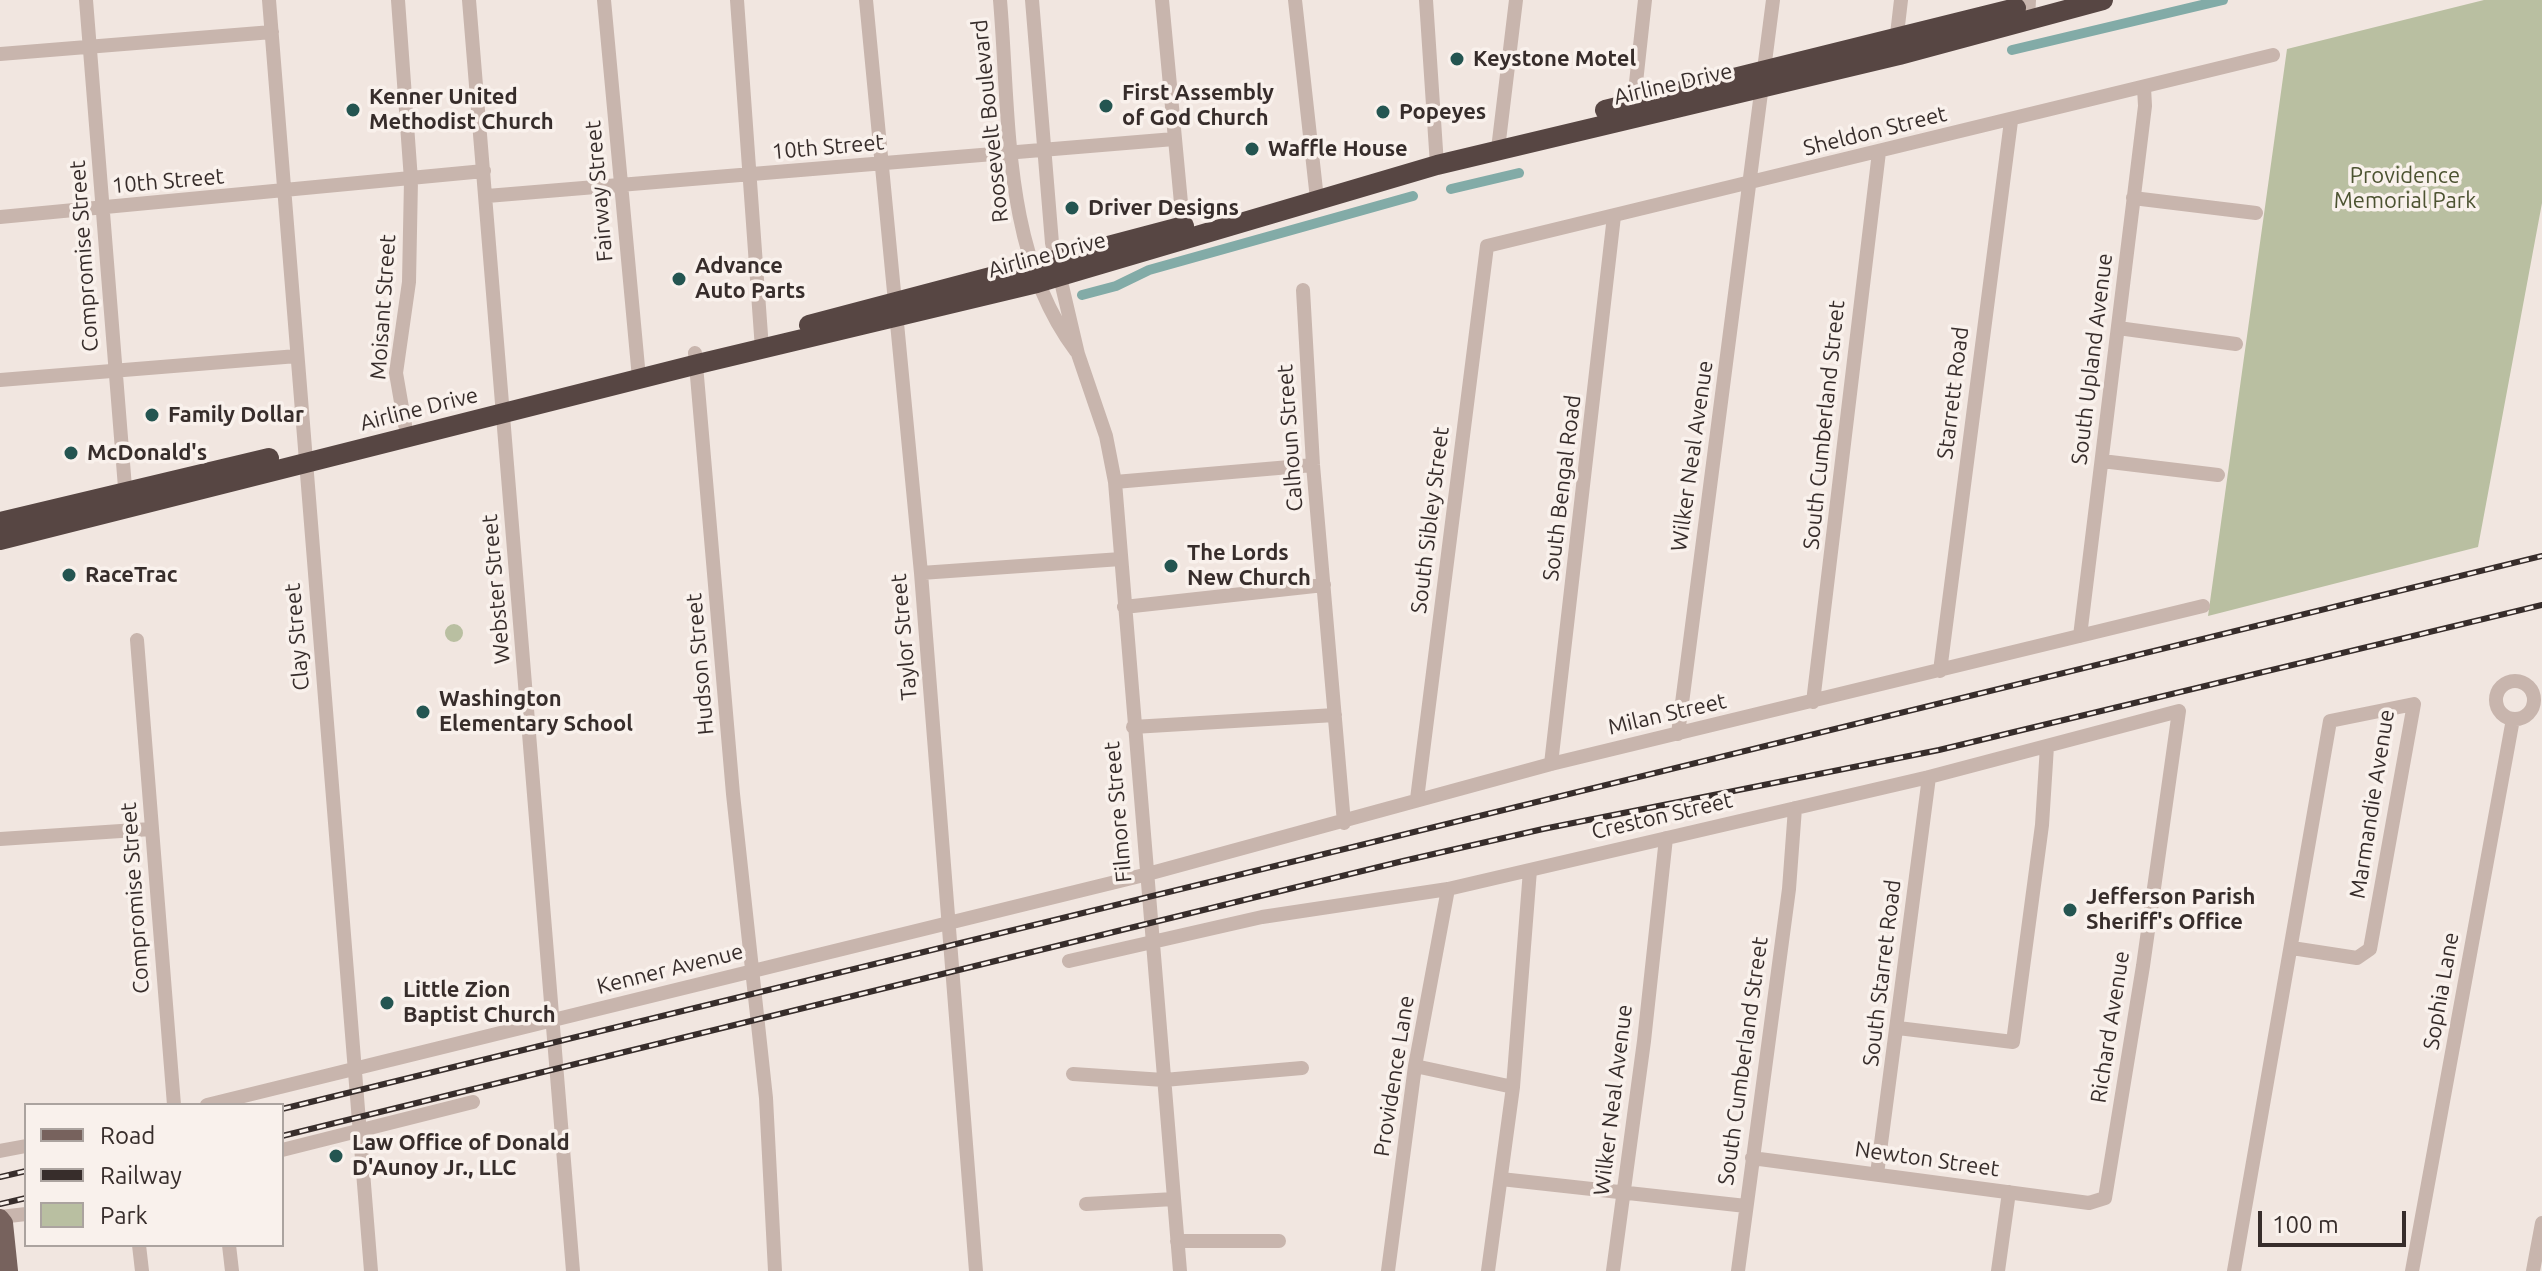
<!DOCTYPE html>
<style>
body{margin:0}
#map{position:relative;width:2542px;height:1271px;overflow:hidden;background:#f1e6e0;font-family:Ubuntu,sans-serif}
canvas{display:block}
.legend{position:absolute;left:24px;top:1103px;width:260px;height:144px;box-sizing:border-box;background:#f9f1ec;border:2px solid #aba39f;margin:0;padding:10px 14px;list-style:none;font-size:24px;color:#372d2b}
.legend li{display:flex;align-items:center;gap:16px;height:40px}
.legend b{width:40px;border:2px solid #aba39f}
.scale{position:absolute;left:2258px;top:1211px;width:148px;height:36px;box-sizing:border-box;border:4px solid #372d2b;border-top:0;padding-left:10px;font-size:24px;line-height:28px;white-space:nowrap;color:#372d2b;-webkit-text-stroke:6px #f9f1ec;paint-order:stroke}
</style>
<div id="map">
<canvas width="2542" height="1271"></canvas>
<ul class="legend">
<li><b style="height:10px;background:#77625d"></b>Road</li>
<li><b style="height:10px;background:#372d2b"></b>Railway</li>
<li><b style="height:22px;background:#b9bfa1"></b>Park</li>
</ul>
<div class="scale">100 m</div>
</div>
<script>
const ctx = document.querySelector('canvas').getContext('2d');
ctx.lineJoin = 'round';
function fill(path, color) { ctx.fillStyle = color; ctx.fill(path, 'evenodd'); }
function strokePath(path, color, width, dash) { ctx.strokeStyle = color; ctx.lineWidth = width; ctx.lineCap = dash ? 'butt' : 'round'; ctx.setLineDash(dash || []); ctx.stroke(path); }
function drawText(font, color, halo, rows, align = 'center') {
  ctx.font = font + ' Ubuntu,sans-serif'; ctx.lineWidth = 7; ctx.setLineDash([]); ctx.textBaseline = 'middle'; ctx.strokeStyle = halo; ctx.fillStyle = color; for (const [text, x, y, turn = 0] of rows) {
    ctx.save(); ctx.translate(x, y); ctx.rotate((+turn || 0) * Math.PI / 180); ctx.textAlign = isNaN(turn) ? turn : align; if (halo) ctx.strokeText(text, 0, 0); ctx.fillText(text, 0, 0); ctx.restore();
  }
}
const green = new Path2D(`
 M 2484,0 L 2542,0 L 2542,203 L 2478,547 L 2208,616 L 2287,49 Z
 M445 633a9 9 0 1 1 18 0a9 9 0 1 1-18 0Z`);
const canal = new Path2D(`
 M 2012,50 L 2223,0
 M 1451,189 L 1519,173
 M 1082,295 L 1116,286 L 1149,270 L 1413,196`);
const minor = new Path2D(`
 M 86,0 L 126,500
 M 269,0 L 371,1271
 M 398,0 L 411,180 L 409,282 L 396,373 L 405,425
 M 469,0 L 573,1271
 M 604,0 L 639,378
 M 737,0 L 762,349
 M 866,0 L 921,573 L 976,1271
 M 1000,0 C 1010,116 1002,253 1076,351
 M 1032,0 L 1052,243 L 1078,354 L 1106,436 L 1115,482 L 1180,1271
 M 1162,0 L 1184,235
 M 1295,0 L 1317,199
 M 1426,0 L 1437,165
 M 2028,18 L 2029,0
 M 1896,43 L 1901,0
 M 0,54 L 272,32
 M 1633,110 L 1645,0
 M 1498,149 L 1516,0
 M 487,196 L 1174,139
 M 2133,198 L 2256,213
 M 0,217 L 484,171
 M 1303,290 L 1313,465 L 1344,823
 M 2118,328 L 2236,344
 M 695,353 L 733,794 L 766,1098 L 775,1271
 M 0,380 L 297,356
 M 2102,461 L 2218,475
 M 1115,482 L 1313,465
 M 921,573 L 1121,559
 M 1124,607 L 1324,585
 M 2080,636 L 2145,106 L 2144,87
 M 137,640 L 174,1105
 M 1940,671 L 2011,121
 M2496 700a19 19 0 1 1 38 0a19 19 0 1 1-38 0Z
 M 1813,702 L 1879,152
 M 1133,727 L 1335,715
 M 1678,734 L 1773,0
 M 1551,764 L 1614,216
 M 1417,799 L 1487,246 L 2273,55
 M 0,839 L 151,829
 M 1069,961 L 1262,917 L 1448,889 L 1929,777 L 2179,711 L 2143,966 L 2105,1198 L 2089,1203 L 1752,1158
 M 1898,1028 L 2013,1042 L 2042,825 L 2047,746
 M 1415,1066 L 1513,1087
 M 1073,1074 L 1164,1080 L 1302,1068
 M 207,1105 L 1144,875 L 1551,764 L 2203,606
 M 282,1150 L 473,1102
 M 0,1151 L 26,1146
 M 1877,1174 L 1929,777
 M 1501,1179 L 1746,1206
 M 1086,1204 L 1174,1199
 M 0,1217 L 26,1214
 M 1177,1241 L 1279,1241
 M 139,1245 L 142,1271
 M 229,1245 L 232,1271
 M 1388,1271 L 1415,1066 L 1448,889
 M 1488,1271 L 1513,1087 L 1530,870
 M 1613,1271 L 1644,1041 L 1666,838
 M 1738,1271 L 1789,889 L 1795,808
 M 1998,1271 L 2009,1192
 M 2234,1271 L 2330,721 L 2414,704 L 2370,949 L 2357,958 L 2292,948
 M 2412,1271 L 2513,719
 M 2533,1271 L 2542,1223`);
const major = new Path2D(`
 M 0,1218 L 4,1223 L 9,1271`);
const highway = new Path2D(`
 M 1605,110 L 2016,8
 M 809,325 L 1184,226
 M 0,522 L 269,458
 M 0,540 L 698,364 L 1037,283 L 1437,165 L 1899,55 L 2103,0`);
const rail = new Path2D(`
 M 282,1109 L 2542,556
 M 282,1136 L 1403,861 L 1543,829 L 1939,750 L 2542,605
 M 0,1177 L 26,1171
 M 0,1204 L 26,1198`);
const markers = [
 [1457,59,8,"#245551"],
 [1106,106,8,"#245551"],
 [353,110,8,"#245551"],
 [1383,112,8,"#245551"],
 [1252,149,8,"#245551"],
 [1072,208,8,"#245551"],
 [679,279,8,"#245551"],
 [152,415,8,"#245551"],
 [71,453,8,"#245551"],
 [1171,566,8,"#245551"],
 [69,575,8,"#245551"],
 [423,712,8,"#245551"],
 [2070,910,8,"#245551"],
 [387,1003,8,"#245551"],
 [336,1156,8,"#245551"]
];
const poiNames = [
 ["Keystone Motel",1473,59],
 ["First Assembly",1122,93],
 ["of God Church",1122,118],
 ["Kenner United",369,97],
 ["Methodist Church",369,122],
 ["Popeyes",1399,112],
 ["Waffle House",1268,149],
 ["Driver Designs",1088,208],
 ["Advance",695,266],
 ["Auto Parts",695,291],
 ["Family Dollar",168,415],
 ["McDonald's",87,453],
 ["The Lords",1187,553],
 ["New Church",1187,578],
 ["RaceTrac",85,575],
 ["Washington",439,699],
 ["Elementary School",439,724],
 ["Jefferson Parish",2086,897],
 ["Sheriff's Office",2086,922],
 ["Little Zion",403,990],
 ["Baptist Church",403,1015],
 ["Law Office of Donald",352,1143],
 ["D'Aunoy Jr., LLC",352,1168]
];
const streetNames = [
 ["Airline Drive",1673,84,-13],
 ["Roosevelt Boulevard",990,121,-96],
 ["Sheldon Street",1875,131,-14],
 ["10th Street",828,147,-5],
 ["10th Street",168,181,-5],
 ["Fairway Street",599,191,-95],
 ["Airline Drive",1047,255,-15],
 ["Compromise Street",84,256,-94],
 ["Moisant Street",383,307,-86],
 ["South Upland Avenue",2092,359,-83],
 ["Starrett Road",1953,393,-83],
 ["Airline Drive",419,409,-14],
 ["South Cumberland Street",1824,425,-84],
 ["Calhoun Street",1290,438,-94],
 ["Wilker Neal Avenue",1692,456,-82],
 ["South Bengal Road",1562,488,-83],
 ["South Sibley Street",1430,520,-83],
 ["Webster Street",496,589,-95],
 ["Clay Street",297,637,-95],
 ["Taylor Street",904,637,-95],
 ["Hudson Street",700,664,-95],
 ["Milan Street",1667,714,-13],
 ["Marmandie Avenue",2372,804,-81],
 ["Filmore Street",1118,812,-95],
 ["Creston Street",1662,816,-13],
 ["Compromise Street",135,898,-94],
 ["Kenner Avenue",670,969,-14],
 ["South Starret Road",1882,973,-83],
 ["Sophia Lane",2441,991,-80],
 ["Richard Avenue",2110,1027,-81],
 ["South Cumberland Street",1743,1061,-82],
 ["Providence Lane",1394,1076,-81],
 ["Wilker Neal Avenue",1613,1100,-83],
 ["Newton Street",1927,1159,8]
];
const parkNames = [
 ["Providence",2405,176],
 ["Memorial Park",2405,201]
];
fill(green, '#b9bfa1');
strokePath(canal, '#82aba7', 10);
strokePath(minor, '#c8b5ad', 14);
strokePath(major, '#77625d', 18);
strokePath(highway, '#574643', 20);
strokePath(rail, '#372d2b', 6);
strokePath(rail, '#f9f1ec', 3, [9]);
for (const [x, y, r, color] of markers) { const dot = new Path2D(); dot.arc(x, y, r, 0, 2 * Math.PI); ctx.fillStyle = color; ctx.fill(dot); strokePath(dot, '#f9f1ec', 3); }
drawText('bold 22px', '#372d2b', '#f9f1ec', poiNames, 'left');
drawText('22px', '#372d2b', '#f9f1ec', streetNames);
drawText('22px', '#4c5331', '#f9f1ec', parkNames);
</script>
